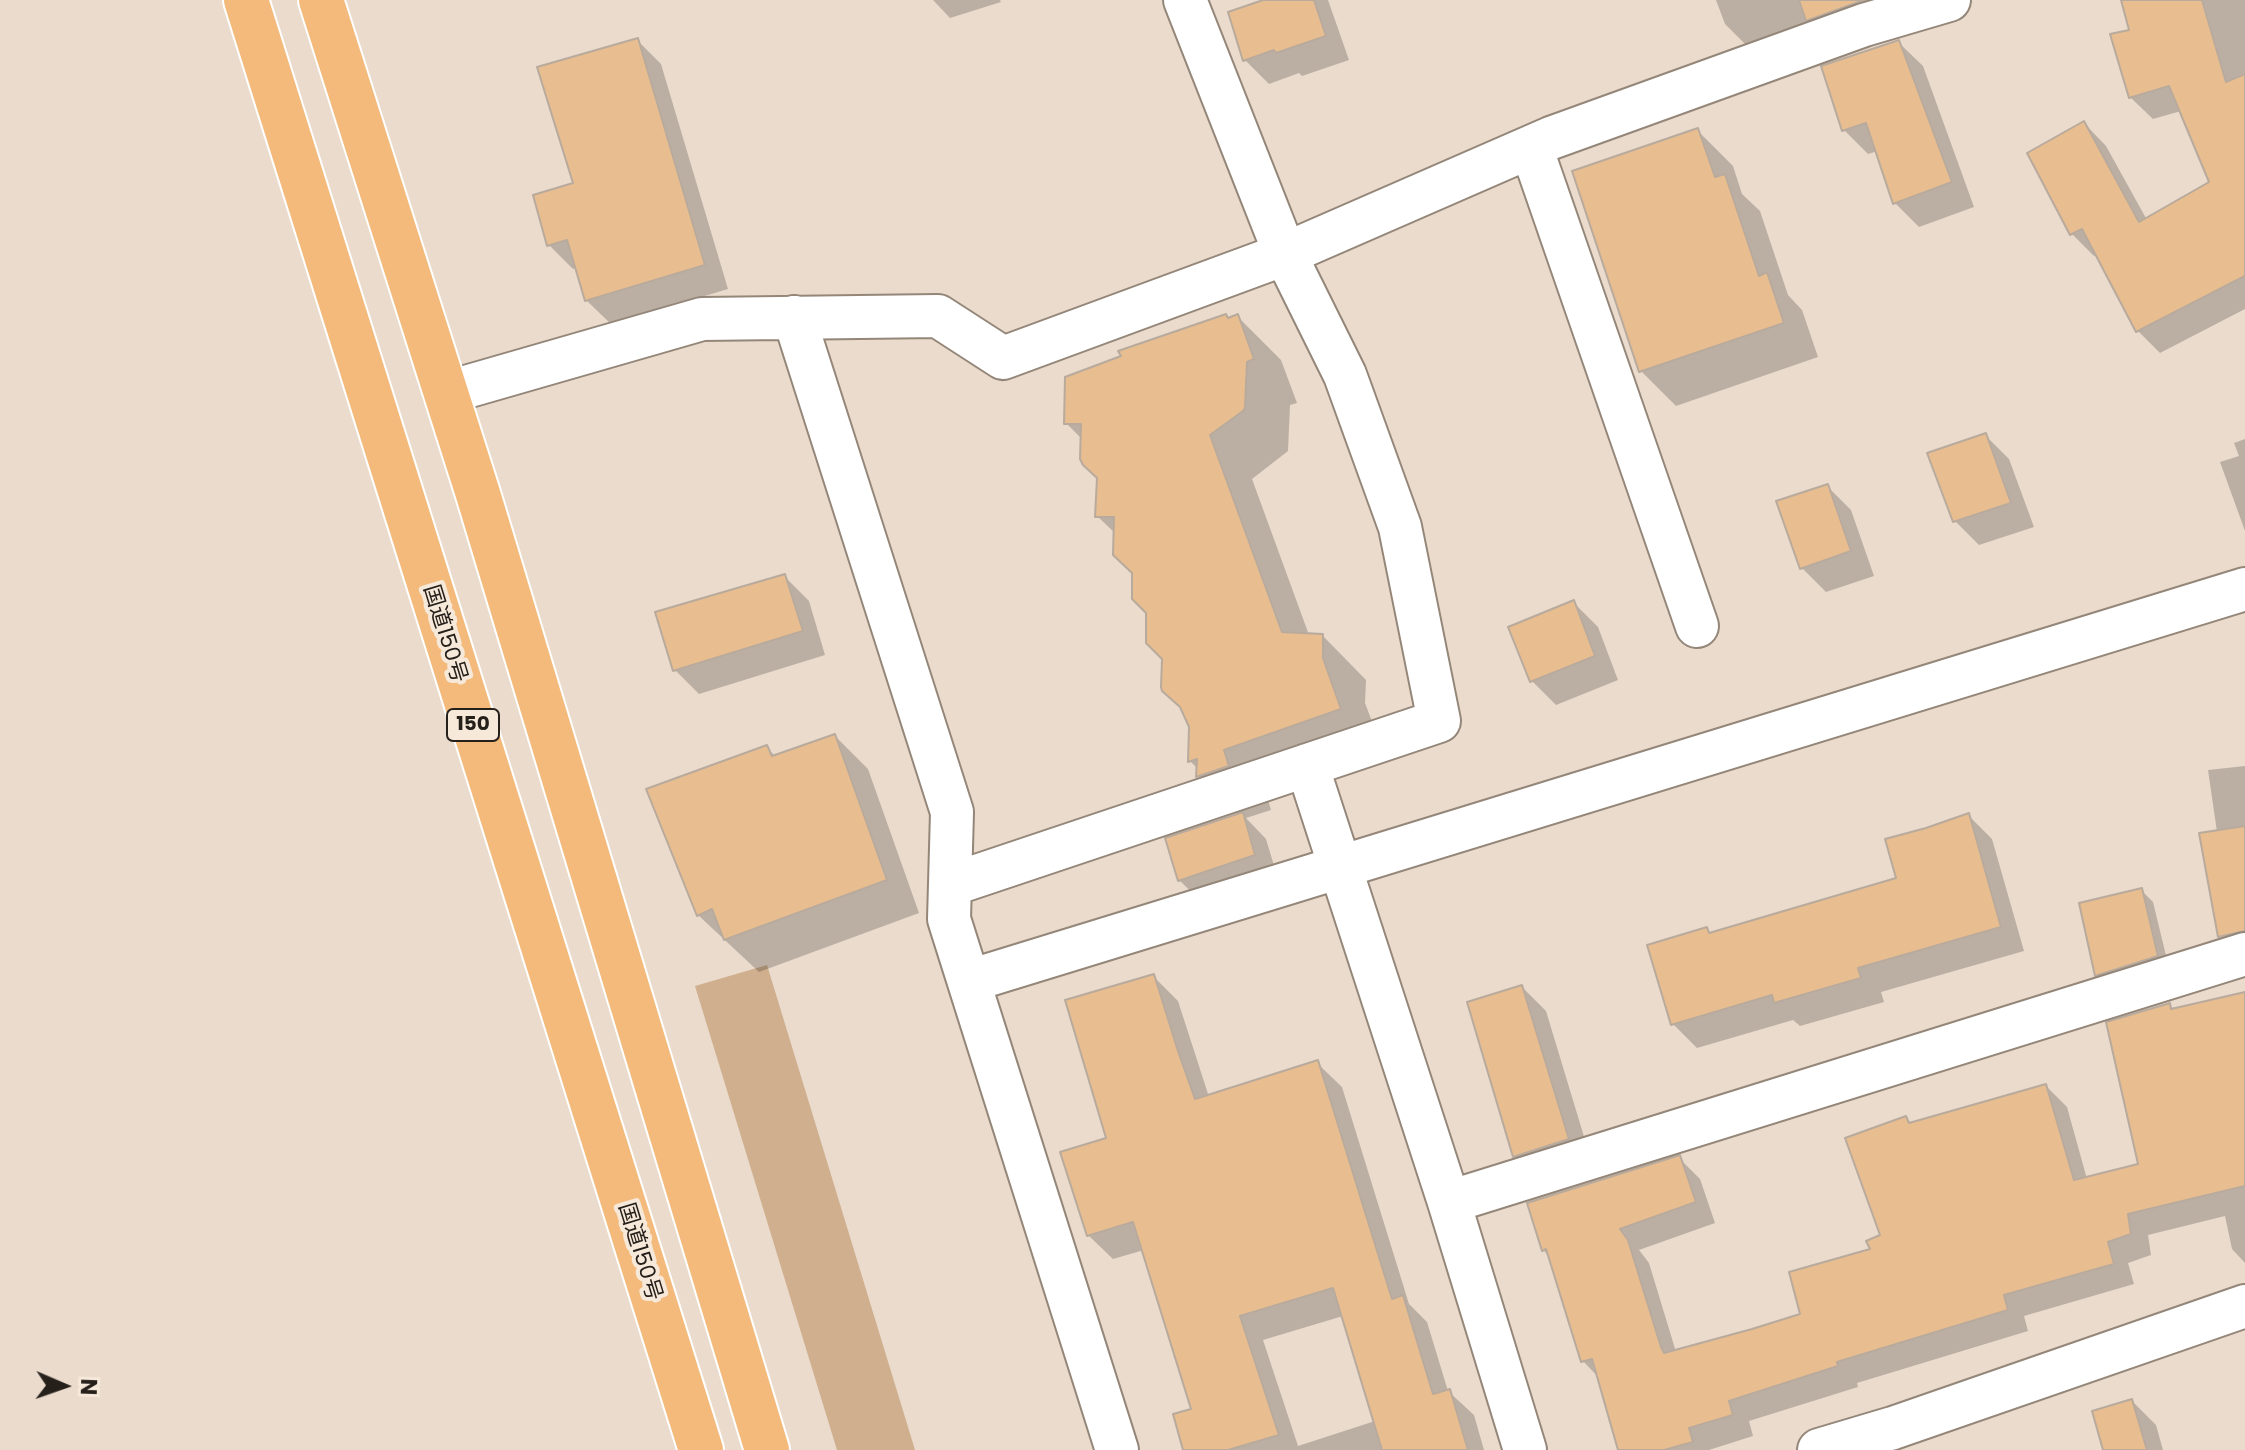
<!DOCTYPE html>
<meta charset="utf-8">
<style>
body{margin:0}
#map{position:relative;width:2245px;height:1450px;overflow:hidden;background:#eadbcd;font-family:Poppins,sans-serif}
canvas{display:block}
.north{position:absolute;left:24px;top:1346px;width:80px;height:80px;-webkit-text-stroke:6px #f7e9da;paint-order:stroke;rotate:92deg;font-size:22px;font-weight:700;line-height:32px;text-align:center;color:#26201b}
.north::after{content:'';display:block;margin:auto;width:28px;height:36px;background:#26201b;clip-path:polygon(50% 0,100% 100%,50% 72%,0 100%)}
</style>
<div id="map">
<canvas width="2245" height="1450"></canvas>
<div class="north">N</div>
</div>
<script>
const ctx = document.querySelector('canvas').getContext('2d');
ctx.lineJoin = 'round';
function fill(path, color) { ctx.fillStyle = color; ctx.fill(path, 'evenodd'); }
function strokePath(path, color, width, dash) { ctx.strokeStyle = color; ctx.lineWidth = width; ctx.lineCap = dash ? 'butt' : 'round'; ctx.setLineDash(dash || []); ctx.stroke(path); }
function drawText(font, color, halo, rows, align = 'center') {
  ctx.font = font + ' Poppins,"Noto Sans JP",sans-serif'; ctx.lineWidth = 8; ctx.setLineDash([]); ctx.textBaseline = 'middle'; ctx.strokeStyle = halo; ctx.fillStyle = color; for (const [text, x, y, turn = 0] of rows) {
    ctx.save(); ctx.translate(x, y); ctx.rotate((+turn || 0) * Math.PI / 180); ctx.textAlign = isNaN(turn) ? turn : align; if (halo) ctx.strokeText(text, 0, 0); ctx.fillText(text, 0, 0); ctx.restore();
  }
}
const green = new Path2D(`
 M 767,965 L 915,1450 L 837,1450 L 695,986 Z`);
const shadow = new Path2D(`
 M 933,0 L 1000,0 L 1001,2 L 950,18 Z
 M 1266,0 L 1328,0 L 1349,60 L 1302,76 L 1299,73 L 1269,84 L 1245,60 Z
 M 1716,0 L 1897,0 L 1747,46 L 1725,24 Z
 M 2123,0 L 2245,0 L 2245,309 L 2160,353 L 2138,331 L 2098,254 L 2094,256 L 2072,234 L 2084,123 L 2106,146 L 2147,220 L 2211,183 L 2181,111 L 2153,119 L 2130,97 L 2131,31 Z
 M 637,40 L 661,64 L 728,289 L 611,324 L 586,300 L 577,268 L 573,269 L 549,245 Z
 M 1898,42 L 1923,66 L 1974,207 L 1919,227 L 1895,203 L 1878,151 L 1868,154 L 1844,130 Z
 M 1698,131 L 1733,166 L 1742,194 L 1760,211 L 1788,295 L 1802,310 L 1818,357 L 1676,406 L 1641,371 Z
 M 1237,316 L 1281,360 L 1297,403 L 1290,405 L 1288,451 L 1252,479 L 1309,635 L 1323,636 L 1366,680 L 1365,703 L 1384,753 L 1266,793 L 1271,810 L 1246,818 L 1266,839 L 1278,879 L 1204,904 L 1179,880 L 1238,816 L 1198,776 L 1198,769 L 1190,761 L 1191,727 L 1164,658 L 1134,573 L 1116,534 L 1097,516 L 1099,478 L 1083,440 L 1066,423 Z
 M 1985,435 L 2009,459 L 2034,527 L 1979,545 L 1955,521 Z
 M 2245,439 L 2245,531 L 2220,462 L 2239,456 L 2234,443 Z
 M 1827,486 L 1851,510 L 1874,576 L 1826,592 L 1802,568 Z
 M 785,577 L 809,601 L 825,655 L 699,694 L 675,670 Z
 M 1574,603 L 1598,627 L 1618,680 L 1556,705 L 1532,681 Z
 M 835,736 L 868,769 L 919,913 L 759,972 L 698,915 L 766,747 L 776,757 Z
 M 2245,766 L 2245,915 L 2217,832 L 2208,770 Z
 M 1968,815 L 1992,839 L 2024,951 L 1881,992 L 1884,1002 L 1800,1026 L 1793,1020 L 1697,1048 L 1673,1024 L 1707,929 L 1711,934 L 1898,880 Z
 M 2141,890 L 2153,902 L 2169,968 L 2109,986 L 2097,975 Z
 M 1154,977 L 1178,1001 L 1209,1097 L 1317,1063 L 1342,1087 L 1409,1304 L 1427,1322 L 1448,1391 L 1474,1415 L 1484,1450 L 1185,1450 L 1194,1410 L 1144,1250 L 1113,1259 L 1088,1235 L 1109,1139 ZM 1343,1316 L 1375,1421 L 1298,1446 L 1263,1340 Z
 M 1522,987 L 1546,1011 L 1592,1163 L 1539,1180 L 1515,1156 Z
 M 2245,994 L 2245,1263 L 2232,1249 L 2225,1216 L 2148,1235 L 2151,1255 L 2128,1263 L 2134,1284 L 2024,1316 L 2028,1331 L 1857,1383 L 1858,1387 L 1749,1421 L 1753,1436 L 1709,1450 L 1620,1450 L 1599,1378 L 1583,1361 L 1551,1258 L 1543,1250 L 1679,1158 L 1700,1179 L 1715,1223 L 1639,1250 L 1649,1263 L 1676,1352 L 1802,1315 L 1873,1251 L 1883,1236 L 1906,1119 L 1911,1124 L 2046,1086 L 2067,1107 L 2087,1179 L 2140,1165 L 2169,1005 L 2174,1010 Z
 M 2132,1401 L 2156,1425 L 2163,1450 L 2105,1450 Z`);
const building = new Path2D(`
 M 1263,0 L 1314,0 L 1326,36 L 1276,53 L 1274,50 L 1243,61 L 1228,12 Z
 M 1799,0 L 1864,0 L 1806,21 Z
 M 2121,0 L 2202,0 L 2226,82 L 2245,74 L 2245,276 L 2136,332 L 2082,229 L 2070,235 L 2027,153 L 2084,121 L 2139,222 L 2209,182 L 2169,86 L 2129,98 L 2110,34 L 2129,30 Z
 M 638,38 L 705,265 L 585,301 L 567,240 L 547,246 L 533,195 L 573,183 L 537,67 Z
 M 1899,40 L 1952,182 L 1893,204 L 1866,123 L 1842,131 L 1821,66 Z
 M 1698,128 L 1715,177 L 1725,174 L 1759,276 L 1767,272 L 1784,323 L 1639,372 L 1572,171 Z
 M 1226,314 L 1228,318 L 1238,314 L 1254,359 L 1247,362 L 1245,408 L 1243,411 L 1210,435 L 1282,632 L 1323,634 L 1323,658 L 1341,709 L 1224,750 L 1229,766 L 1196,777 L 1197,759 L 1188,762 L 1189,727 L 1180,707 L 1162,691 L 1161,687 L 1162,659 L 1146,643 L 1146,613 L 1132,599 L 1132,573 L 1113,555 L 1114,517 L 1095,517 L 1097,478 L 1083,465 L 1080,459 L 1081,424 L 1064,424 L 1065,377 L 1121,356 L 1118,351 Z
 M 1986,433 L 2011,503 L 1953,522 L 1927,453 Z
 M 1828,484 L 1851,551 L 1800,569 L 1776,501 Z
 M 785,574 L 803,631 L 673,671 L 655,612 Z
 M 1574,600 L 1595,656 L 1530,682 L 1508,627 Z
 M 835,734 L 887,880 L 724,940 L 712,909 L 697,916 L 646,789 L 767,745 L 772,756 Z
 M 1243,812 L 1255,855 L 1178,881 L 1165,838 Z
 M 1969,813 L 2001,927 L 1858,968 L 1861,978 L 1774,1003 L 1772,995 L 1671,1025 L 1647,945 L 1707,927 L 1709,933 L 1896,878 L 1885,839 L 1926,828 Z
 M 2245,826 L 2245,931 L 2218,937 L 2199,833 Z
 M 2142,888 L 2158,956 L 2095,976 L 2079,903 Z
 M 1154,974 L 1178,1051 L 1195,1099 L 1318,1060 L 1392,1299 L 1403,1295 L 1433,1394 L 1450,1389 L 1468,1450 L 1382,1450 L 1333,1288 L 1240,1316 L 1279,1435 L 1228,1450 L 1183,1450 L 1173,1414 L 1191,1409 L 1133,1222 L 1087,1236 L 1060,1152 L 1106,1138 L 1065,1000 Z
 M 1522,985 L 1569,1139 L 1513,1157 L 1467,1002 Z
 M 2245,992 L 2245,1186 L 2128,1214 L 2131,1234 L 2108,1242 L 2114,1264 L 2004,1295 L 2008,1310 L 1837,1362 L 1838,1366 L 1729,1401 L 1733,1415 L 1689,1428 L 1693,1442 L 1664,1450 L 1618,1450 L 1592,1359 L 1581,1362 L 1546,1249 L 1542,1251 L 1527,1203 L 1680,1155 L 1696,1202 L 1620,1229 L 1628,1240 L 1661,1347 L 1664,1353 L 1752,1329 L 1800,1314 L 1789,1272 L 1870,1249 L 1866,1241 L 1880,1235 L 1845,1138 L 1906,1116 L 1909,1123 L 2046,1084 L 2074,1180 L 2138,1164 L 2106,1022 L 2170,1003 L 2171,1009 Z
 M 2132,1399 L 2147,1450 L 2103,1450 L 2092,1411 Z`);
const street = new Path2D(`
 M 1531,147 L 1697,626
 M 794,317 L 952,812 L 949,919 L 1117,1450
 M 445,393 L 702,319 L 938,316 L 1003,358 L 1285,254 L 1551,138 L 1864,25 L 1949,0
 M 1307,765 L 1449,1202 L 1525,1450
 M 950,885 L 1439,721 L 1400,527 L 1345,375 L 1285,254 L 1185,0
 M 969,981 L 2245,589
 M 1449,1202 L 2245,954
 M 1819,1450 L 1893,1428 L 2245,1306`);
const highway = new Path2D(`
 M 246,0 L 701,1450
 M 321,0 L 478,494 L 767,1450`);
const shields = [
 [473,725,52]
];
const shieldNames = [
 ["150",473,725]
];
const streetNames = [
 ["国道150号",444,634,73],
 ["国道150号",639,1252,73]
];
fill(green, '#cfaf8e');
fill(shadow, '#0003');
fill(building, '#e8bd90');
strokePath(building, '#b8aa9c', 2);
strokePath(street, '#948779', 46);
strokePath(highway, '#fff', 48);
strokePath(street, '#fff', 42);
strokePath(highway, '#f4ba7b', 44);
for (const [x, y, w] of shields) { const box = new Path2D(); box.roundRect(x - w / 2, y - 16, w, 32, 6); ctx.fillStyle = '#f7e9da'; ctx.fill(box); strokePath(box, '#26201b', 2); }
drawText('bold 20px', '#26201b', null, shieldNames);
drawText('22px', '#26201b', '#f7e9da', streetNames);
</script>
